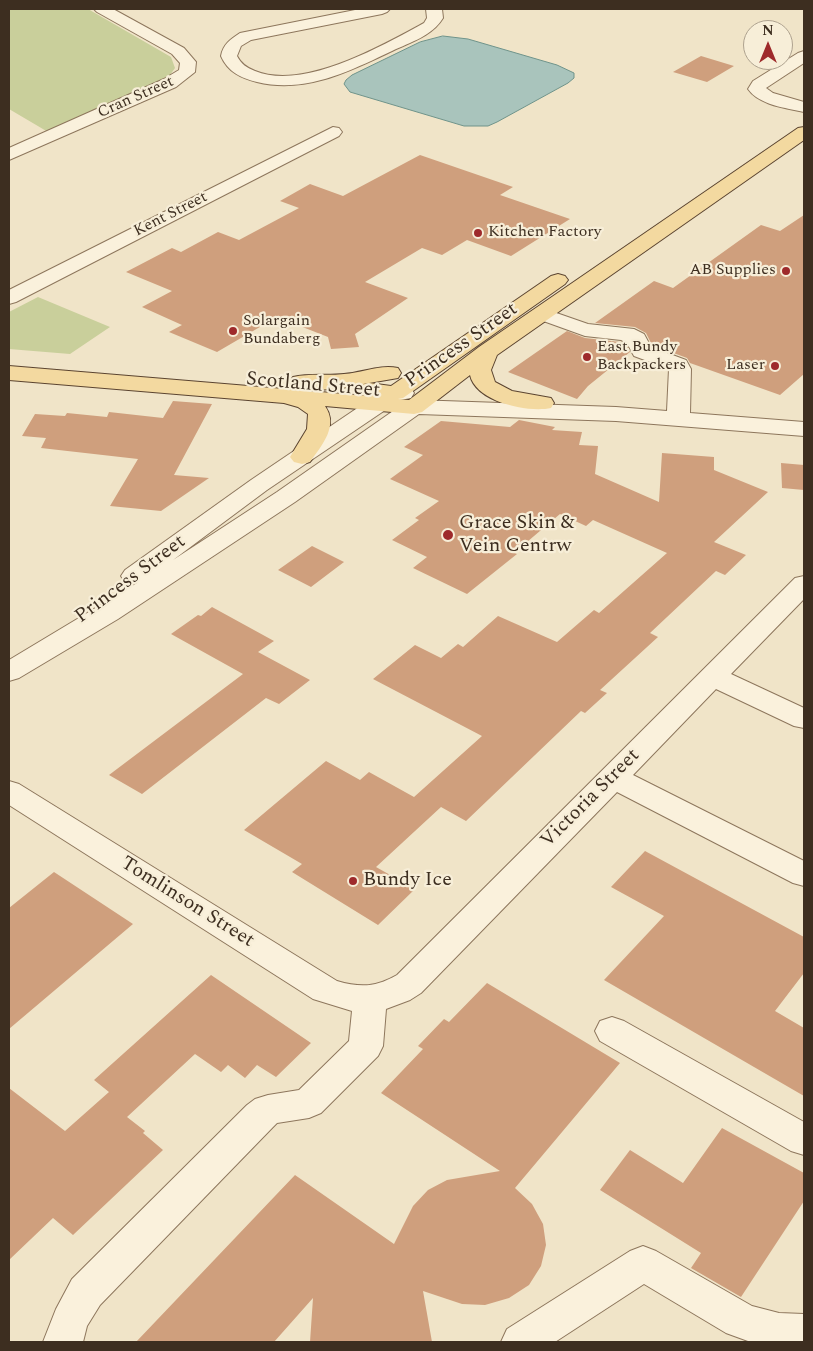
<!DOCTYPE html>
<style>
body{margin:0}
#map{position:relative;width:813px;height:1351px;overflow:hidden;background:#f0e4c8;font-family:Spectral,serif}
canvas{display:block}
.frame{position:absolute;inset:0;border:10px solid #3d2e20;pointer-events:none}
.north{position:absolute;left:743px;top:20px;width:50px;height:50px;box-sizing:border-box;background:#f7eed8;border:1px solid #ada18e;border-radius:50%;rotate:0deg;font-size:14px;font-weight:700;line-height:20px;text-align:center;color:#3d2e20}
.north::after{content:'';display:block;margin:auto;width:18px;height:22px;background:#9e2a2b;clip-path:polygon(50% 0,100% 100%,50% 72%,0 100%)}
</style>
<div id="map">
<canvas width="813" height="1351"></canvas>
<div class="frame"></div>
<div class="north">N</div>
</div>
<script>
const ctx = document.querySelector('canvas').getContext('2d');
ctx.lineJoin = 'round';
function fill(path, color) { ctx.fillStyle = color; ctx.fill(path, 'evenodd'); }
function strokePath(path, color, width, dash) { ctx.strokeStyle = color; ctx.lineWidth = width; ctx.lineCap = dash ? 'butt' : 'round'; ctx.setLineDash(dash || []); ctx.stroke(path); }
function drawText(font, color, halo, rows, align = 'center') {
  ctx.font = font + ' Spectral,serif'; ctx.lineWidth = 4.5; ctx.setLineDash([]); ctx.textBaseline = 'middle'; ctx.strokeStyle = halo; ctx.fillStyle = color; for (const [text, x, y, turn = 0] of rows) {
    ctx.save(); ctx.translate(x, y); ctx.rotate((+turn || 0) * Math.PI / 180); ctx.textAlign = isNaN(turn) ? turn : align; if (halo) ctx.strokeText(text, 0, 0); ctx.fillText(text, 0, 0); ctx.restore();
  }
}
const green = new Path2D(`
 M 9,9 L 88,9 L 171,57 L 175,68 L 170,75 L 159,82 L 48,132 L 9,109 Z
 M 38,297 L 110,327 L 70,354 L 9,349 L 9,312 Z`);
const water = new Path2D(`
 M 443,36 L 468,39 L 557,65 L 574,73 L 574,78 L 568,83 L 497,122 L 488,126 L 464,126 L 350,92 L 344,84 L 346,80 L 352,75 L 420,42 Z`);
const building = new Path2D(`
 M 701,56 L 734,66 L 707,82 L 673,72 Z
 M 420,155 L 513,187 L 500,195 L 570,219 L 511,256 L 467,240 L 442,255 L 422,248 L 365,282 L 408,298 L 355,334 L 359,347 L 331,349 L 328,337 L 277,317 L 217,352 L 169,332 L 182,325 L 142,307 L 172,291 L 126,272 L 172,248 L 181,252 L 218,232 L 239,240 L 299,208 L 280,201 L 310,184 L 343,196 Z
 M 804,215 L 804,374 L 780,395 L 690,363 L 687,358 L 652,345 L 646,333 L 635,327 L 595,323 L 654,281 L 673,288 L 761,225 L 780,231 Z
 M 567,331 L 585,338 L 620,342 L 626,344 L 630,352 L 588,386 L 577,399 L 508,372 Z
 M 173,401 L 212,404 L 174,475 L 209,478 L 161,511 L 110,506 L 138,459 L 41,448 L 46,438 L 22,436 L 35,414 L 65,416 L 67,413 L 107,417 L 109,412 L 163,418 Z
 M 519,420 L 555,427 L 552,430 L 582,432 L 579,445 L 598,446 L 595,474 L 659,502 L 662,453 L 714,457 L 714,470 L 768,492 L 714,542 L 746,555 L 725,575 L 716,571 L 650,633 L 658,637 L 600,690 L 607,693 L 585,713 L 581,711 L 466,821 L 441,807 L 376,867 L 415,889 L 378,925 L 292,872 L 302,864 L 244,830 L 326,761 L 360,780 L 369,772 L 414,797 L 482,736 L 373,679 L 415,645 L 441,658 L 458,644 L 463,647 L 498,616 L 557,642 L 594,610 L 599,613 L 667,553 L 593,520 L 586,526 L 560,514 L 514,553 L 517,554 L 467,594 L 413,568 L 427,557 L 392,540 L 419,520 L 415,518 L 439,501 L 390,479 L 423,455 L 404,447 L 441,421 L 510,427 Z
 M 781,463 L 804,465 L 804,490 L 782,488 Z
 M 312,546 L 344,562 L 311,587 L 278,570 Z
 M 212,607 L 274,641 L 258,652 L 310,680 L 279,704 L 266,698 L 142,794 L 109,775 L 243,674 L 171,634 L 198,615 L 201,616 Z
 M 645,851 L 804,937 L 804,973 L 775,1011 L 804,1028 L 804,1096 L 604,980 L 664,916 L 611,887 Z
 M 54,872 L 133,924 L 9,1029 L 9,908 Z
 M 211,975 L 311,1043 L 276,1077 L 257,1065 L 245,1078 L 228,1065 L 221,1072 L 195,1054 L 127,1117 L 145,1131 L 143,1133 L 163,1150 L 73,1235 L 53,1218 L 9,1260 L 9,1088 L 65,1131 L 109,1092 L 94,1080 Z
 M 487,983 L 620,1063 L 515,1188 L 532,1204 L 543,1224 L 546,1245 L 541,1266 L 529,1285 L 509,1298 L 485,1305 L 462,1304 L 423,1291 L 432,1342 L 310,1342 L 313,1298 L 274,1342 L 136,1342 L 295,1175 L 394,1244 L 413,1206 L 428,1190 L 447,1180 L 500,1171 L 381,1093 L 423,1049 L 418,1046 L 444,1019 L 449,1022 Z
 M 722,1128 L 804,1173 L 804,1201 L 741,1297 L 691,1268 L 701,1253 L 600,1190 L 630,1150 L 683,1183 Z`);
const minor = new Path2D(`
 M 94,9 L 113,9 L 184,48 L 196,62 L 195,72 L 176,87 L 9,160 L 9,148 L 164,79 L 179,70 L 180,63 L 172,54 L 97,12 Z
 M 360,9 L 390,9 L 387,12 L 382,14 L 251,40 L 241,46 L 237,56 C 241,64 247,68 255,71 C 303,91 382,46 424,23 L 427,18 L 426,9 L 442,9 L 443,18 C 432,36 411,42 392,51 C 350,71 305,94 257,82 C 241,78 228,72 221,56 C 223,44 231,39 240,33 Z
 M 804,51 L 804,63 L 766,88 L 773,93 L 804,102 L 804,112 C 786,108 759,105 748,89 L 753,81 L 798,53 Z
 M 333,127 L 339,128 L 342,132 L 339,136 L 16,302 L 9,304 L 9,290 Z
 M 542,308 L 588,324 L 634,329 L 644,334 L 651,347 L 686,360 L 691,369 L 690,413 L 804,422 L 804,436 L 616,421 L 419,414 L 295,502 L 118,619 L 19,678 L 9,681 L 9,660 L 137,583 L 125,582 L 121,576 L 125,570 L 251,480 L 387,388 L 395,386 L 411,388 L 414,393 L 411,398 L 400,400 L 267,490 L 173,560 L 277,492 L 406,402 L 414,400 L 616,407 L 667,411 L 669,369 L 634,356 L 627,343 L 621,340 L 585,336 L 535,318 L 532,314 L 535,310 Z
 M 804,576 L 804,599 L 731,674 L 804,708 L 804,728 L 794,726 L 716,689 L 633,775 L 804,861 L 804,886 L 793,883 L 617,792 L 421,993 L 410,1000 L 386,1009 L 383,1046 L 378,1056 L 321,1113 L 309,1118 L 277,1123 L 273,1127 L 100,1305 L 87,1326 L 83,1342 L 43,1342 L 56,1309 L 72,1279 L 247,1105 L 255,1099 L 268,1095 L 299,1090 L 349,1041 L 352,1011 L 313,999 L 9,805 L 9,781 L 19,784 L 337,981 C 361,988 376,987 397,975 L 795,578 Z
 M 612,1017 L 624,1021 L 804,1122 L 804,1155 L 791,1151 L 600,1041 L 595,1031 L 600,1021 Z
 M 643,1246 L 656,1251 L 752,1306 L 779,1313 L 804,1314 L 804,1342 L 748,1341 L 726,1333 L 644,1284 L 555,1342 L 501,1342 L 507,1329 L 630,1251 Z`);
const major = new Path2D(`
 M 804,127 L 804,140 L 497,355 L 491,370 L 495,382 L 512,391 L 551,398 L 554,403 L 551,408 C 528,413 476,402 470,375 L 422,412 L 414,414 L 325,406 C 339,426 322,445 310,462 L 302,464 L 294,462 L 290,457 L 307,429 L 308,414 L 298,407 L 284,403 L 9,380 L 9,366 L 368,396 L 361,395 L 358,390 L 361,385 L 368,383 C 345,388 317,393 293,387 L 290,382 L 293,377 C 310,373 327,376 344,374 C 362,373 380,364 398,368 L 401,373 L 398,378 L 369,383 L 391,386 L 551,276 L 558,274 L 565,276 L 568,280 L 565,284 L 403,398 L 398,399 L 409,400 L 479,347 L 798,128 Z`);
const markers = [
 [478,233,5,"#9e2a2b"],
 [786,271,5,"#9e2a2b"],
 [233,331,5,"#9e2a2b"],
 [587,357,5,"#9e2a2b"],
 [775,366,5,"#9e2a2b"],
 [448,535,6,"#9e2a2b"],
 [353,881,5,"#9e2a2b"]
];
const farStreetnames = [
 ["Cran Street",136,98,-24],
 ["Kent Street",171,215,-27]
];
const farPoinames = [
 ["Kitchen Factory",488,233],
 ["AB Supplies",776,271,"right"],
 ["Solargain",243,322],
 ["Bundaberg",243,340],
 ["East Bundy",597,348],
 ["Backpackers",597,366],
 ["Laser",765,366,"right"]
];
const streetNames = [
 ["Princess Street",462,346,-35],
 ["Scotland Street",313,386,5],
 ["Princess Street",131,580,-37],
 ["Victoria Street",591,799,-45],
 ["Tomlinson Street",187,903,32]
];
const poiNames = [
 ["Grace Skin &",459,524],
 ["Vein Centrw",459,547],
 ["Bundy Ice",363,881]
];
fill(green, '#c9cf9b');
fill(water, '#a9c4bc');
strokePath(water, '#6f938a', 1);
fill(building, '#cf9f7d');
strokePath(minor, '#8d765c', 2);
strokePath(major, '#5b4430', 2);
fill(minor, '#faf1dc');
fill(major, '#f3d9a0');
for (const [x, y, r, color] of markers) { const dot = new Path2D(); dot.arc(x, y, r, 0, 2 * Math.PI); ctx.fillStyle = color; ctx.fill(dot); strokePath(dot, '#f7eed8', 2); }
drawText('16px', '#3d2e20', '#f7eed8', farStreetnames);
drawText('16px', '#3d2e20', '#f7eed8', farPoinames, 'left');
drawText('20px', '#3d2e20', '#f7eed8', streetNames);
drawText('20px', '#3d2e20', '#f7eed8', poiNames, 'left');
</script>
